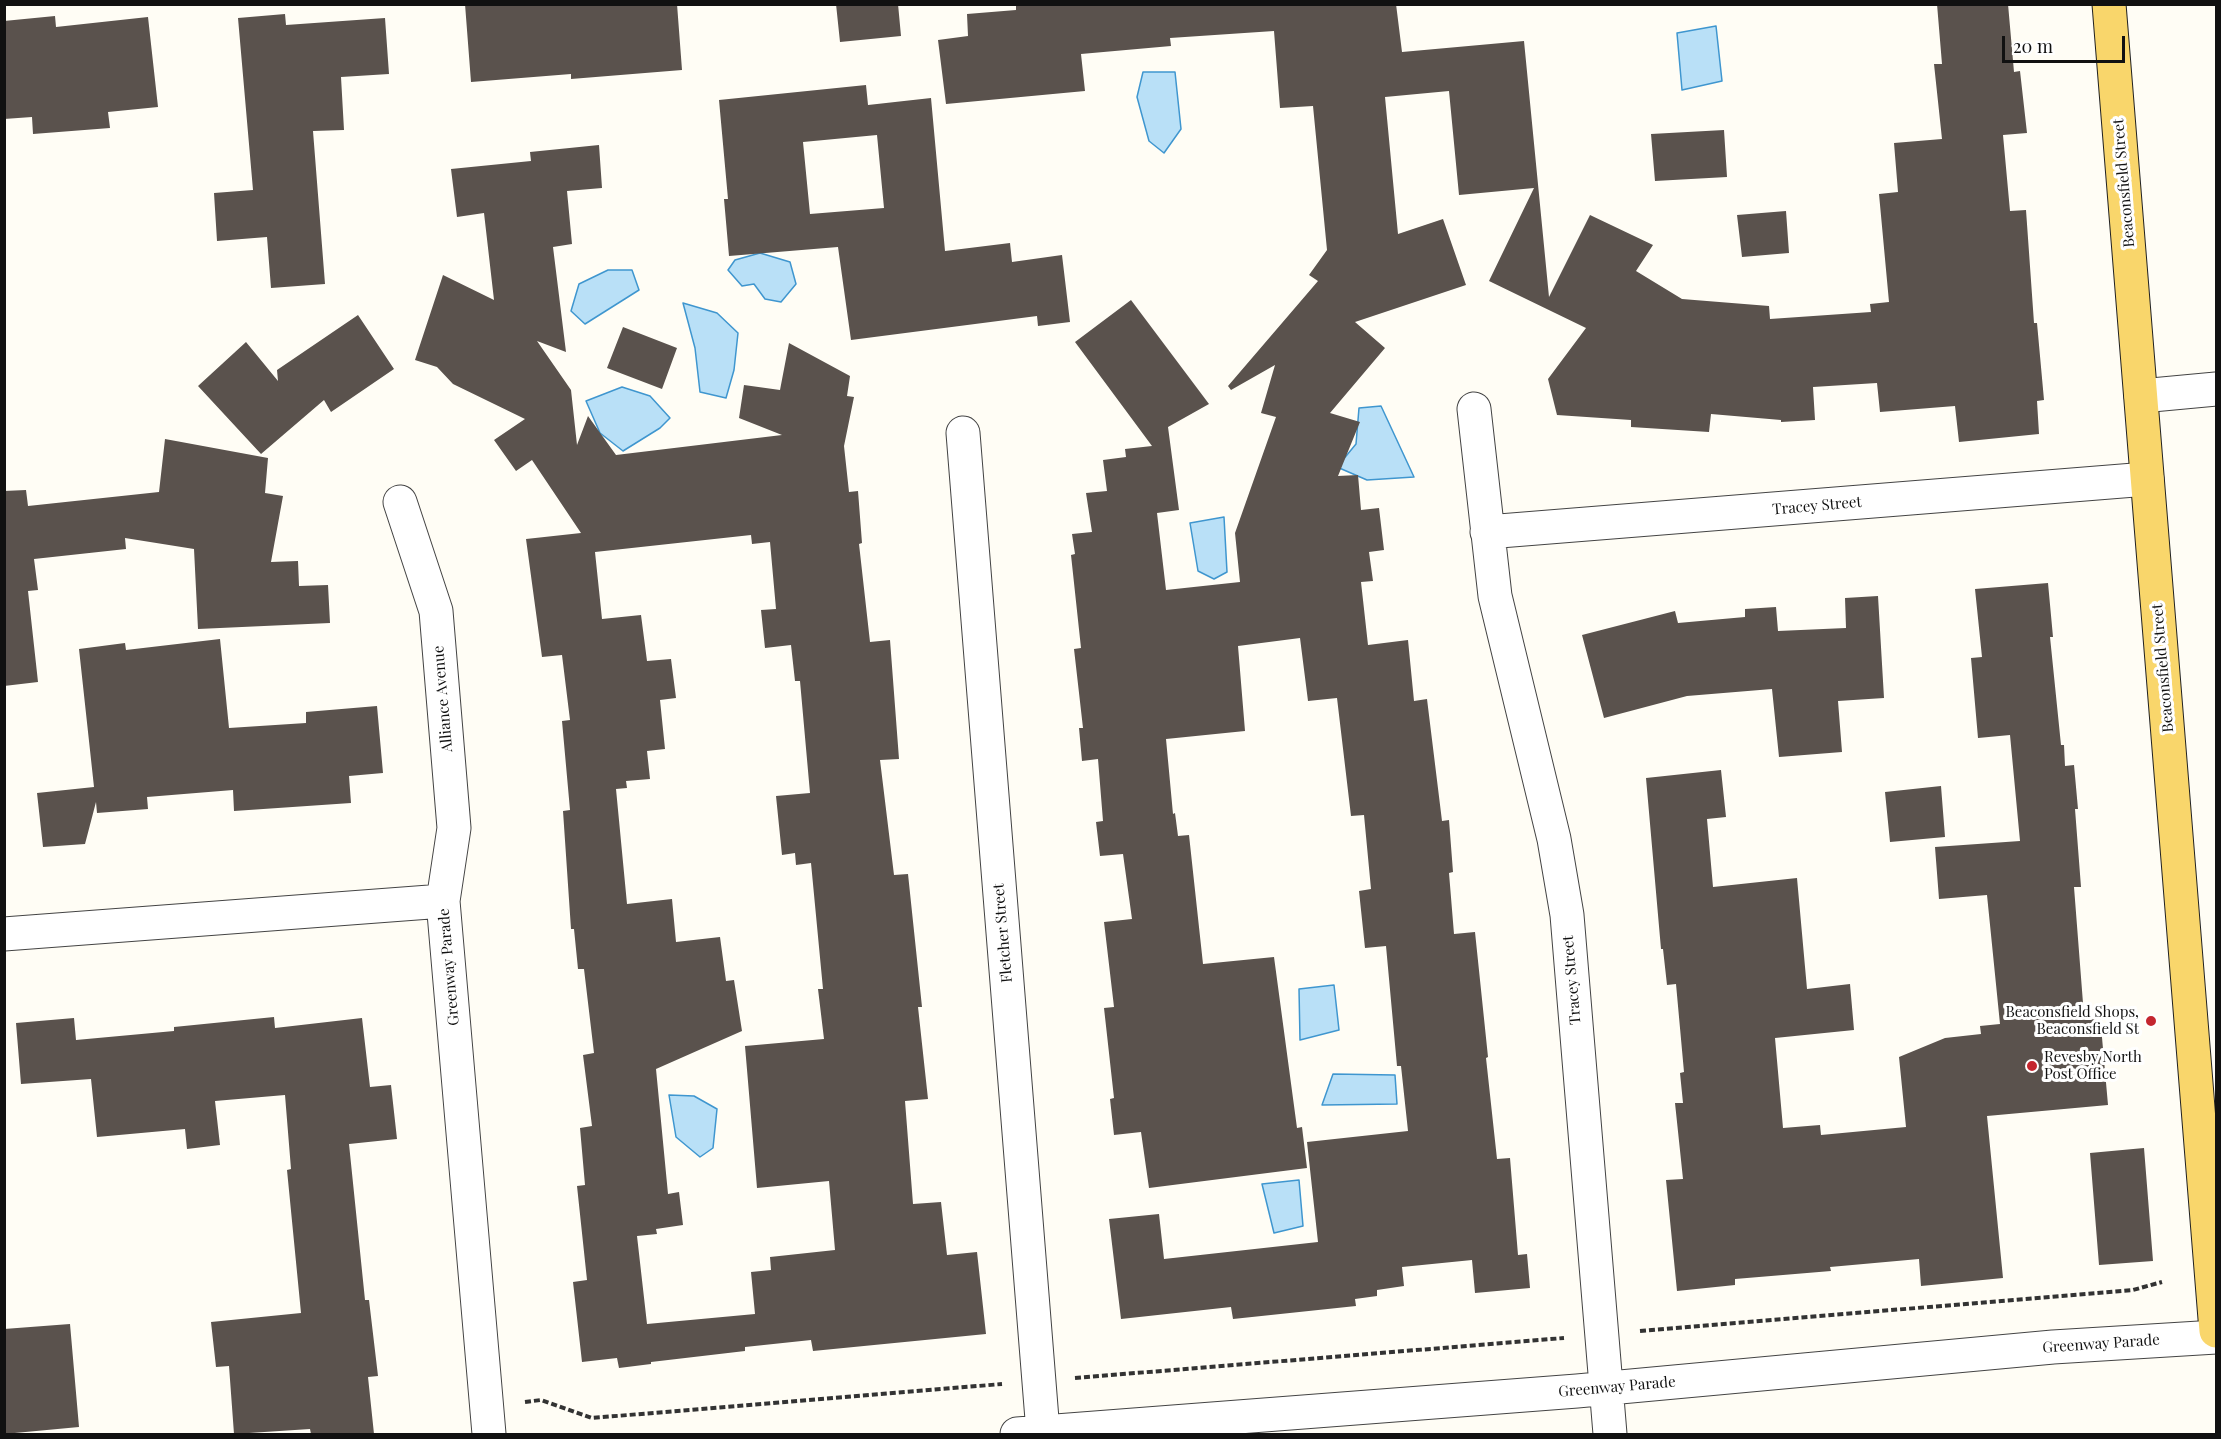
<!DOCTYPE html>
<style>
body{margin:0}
#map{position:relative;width:2221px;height:1439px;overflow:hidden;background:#fffdf5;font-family:"Playfair Display",serif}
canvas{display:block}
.frame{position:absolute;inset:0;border:6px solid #111;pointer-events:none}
.scale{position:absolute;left:2002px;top:36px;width:123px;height:27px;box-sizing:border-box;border:3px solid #111;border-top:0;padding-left:8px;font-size:18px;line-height:21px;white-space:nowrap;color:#111;-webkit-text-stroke:4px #fff;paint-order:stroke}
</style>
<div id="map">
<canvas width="2221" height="1439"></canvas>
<div class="frame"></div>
<div class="scale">20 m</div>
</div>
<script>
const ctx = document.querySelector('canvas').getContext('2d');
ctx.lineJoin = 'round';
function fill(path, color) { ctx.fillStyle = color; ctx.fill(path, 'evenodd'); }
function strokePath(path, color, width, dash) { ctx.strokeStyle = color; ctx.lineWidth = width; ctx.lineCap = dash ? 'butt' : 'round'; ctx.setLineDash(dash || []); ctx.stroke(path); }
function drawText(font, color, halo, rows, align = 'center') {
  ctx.font = font + ' "Playfair Display",serif'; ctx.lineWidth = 6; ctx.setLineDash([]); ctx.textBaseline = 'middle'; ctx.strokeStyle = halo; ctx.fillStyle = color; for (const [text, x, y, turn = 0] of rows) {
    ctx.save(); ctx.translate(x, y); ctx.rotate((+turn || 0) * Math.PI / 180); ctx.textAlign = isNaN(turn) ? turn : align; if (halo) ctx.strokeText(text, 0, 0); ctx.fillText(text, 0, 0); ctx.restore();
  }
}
const water = new Path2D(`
 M 1716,26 L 1722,81 L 1682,90 L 1677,33 Z
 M 1143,72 L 1175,72 L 1181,129 L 1164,153 L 1149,141 L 1137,97 Z
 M 760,253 L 790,262 L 796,284 L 781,302 L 765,299 L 754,284 L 742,286 L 728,270 L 735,260 Z
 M 608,270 L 632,270 L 639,290 L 585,324 L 571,311 L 579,284 Z
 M 683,303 L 717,313 L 738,333 L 734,370 L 726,398 L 700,392 L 695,348 Z
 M 622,387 L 650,396 L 670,418 L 660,428 L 623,451 L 600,433 L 586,401 Z
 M 1381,406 L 1414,477 L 1367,480 L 1337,467 L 1356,444 L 1359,408 Z
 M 1224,517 L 1227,572 L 1214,579 L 1198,571 L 1190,523 Z
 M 1334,985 L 1339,1030 L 1300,1040 L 1299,989 Z
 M 1333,1074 L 1395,1075 L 1397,1104 L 1322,1105 Z
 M 669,1095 L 694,1096 L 717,1109 L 713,1148 L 700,1157 L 676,1137 Z
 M 1299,1180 L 1303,1226 L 1274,1233 L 1262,1184 Z`);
const building = new Path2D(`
 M 465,4 L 677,4 L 682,70 L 571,79 L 571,74 L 471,82 Z
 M 836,4 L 898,4 L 901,36 L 840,42 Z
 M 1016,4 L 1396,4 L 1402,52 L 1524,41 L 1549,297 L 1590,215 L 1653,245 L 1636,271 L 1682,299 L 1769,306 L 1770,319 L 1871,312 L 1870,304 L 1889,302 L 1879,194 L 1898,192 L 1894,143 L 1942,139 L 1934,64 L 1942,64 L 1937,4 L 2008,4 L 2014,72 L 2020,71 L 2027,133 L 2003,135 L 2010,211 L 2026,210 L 2034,323 L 2037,323 L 2044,400 L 2037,401 L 2039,434 L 1959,442 L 1955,406 L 1880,412 L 1877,383 L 1813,387 L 1815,420 L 1781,422 L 1781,420 L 1711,414 L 1709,432 L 1631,427 L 1631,420 L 1557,415 L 1548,379 L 1586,328 L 1489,281 L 1534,188 L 1459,195 L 1449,91 L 1385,97 L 1398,234 L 1443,219 L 1466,285 L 1355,322 L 1385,348 L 1330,413 L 1360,422 L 1338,476 L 1358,475 L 1361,510 L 1379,508 L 1384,550 L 1369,552 L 1373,581 L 1361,582 L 1368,645 L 1408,640 L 1414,701 L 1427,699 L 1442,821 L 1449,820 L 1453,872 L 1449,873 L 1454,934 L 1475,932 L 1488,1057 L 1486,1058 L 1497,1159 L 1510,1158 L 1518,1255 L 1527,1254 L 1530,1288 L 1475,1293 L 1472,1260 L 1402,1267 L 1404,1286 L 1377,1290 L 1377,1296 L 1355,1299 L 1356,1306 L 1233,1319 L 1231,1307 L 1121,1319 L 1109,1219 L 1159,1214 L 1164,1259 L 1318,1242 L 1307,1142 L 1408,1131 L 1401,1066 L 1397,1066 L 1386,946 L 1365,948 L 1359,891 L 1371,889 L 1364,815 L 1351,816 L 1337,698 L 1308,701 L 1300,638 L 1238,646 L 1245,731 L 1166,739 L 1173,814 L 1175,813 L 1178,836 L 1189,835 L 1203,964 L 1274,957 L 1297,1128 L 1302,1127 L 1307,1168 L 1149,1188 L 1141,1132 L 1114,1135 L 1110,1099 L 1114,1098 L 1104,1008 L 1114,1007 L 1104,922 L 1132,919 L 1123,854 L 1100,856 L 1096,822 L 1103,821 L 1098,759 L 1082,761 L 1079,728 L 1083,728 L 1074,649 L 1081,648 L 1071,555 L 1075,554 L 1072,534 L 1092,532 L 1086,493 L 1107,491 L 1103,460 L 1126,457 L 1125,449 L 1152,446 L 1075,342 L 1131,300 L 1209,404 L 1168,427 L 1179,510 L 1157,513 L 1166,590 L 1240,582 L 1235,533 L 1276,417 L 1261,413 L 1275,365 L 1231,390 L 1228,386 L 1318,281 L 1309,275 L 1327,250 L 1313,106 L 1280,108 L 1274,31 L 1170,38 L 1171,46 L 1081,54 L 1085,91 L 946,104 L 938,40 L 968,36 L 967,14 L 1016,10 Z
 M 285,14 L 286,25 L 385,18 L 389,74 L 341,77 L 344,130 L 313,131 L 325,284 L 271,288 L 267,237 L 217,241 L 214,193 L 253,190 L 238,18 Z
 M 55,16 L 56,27 L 148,17 L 158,107 L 108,112 L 110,128 L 33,134 L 32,117 L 4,119 L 4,21 Z
 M 866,85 L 868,105 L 931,98 L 945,251 L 1010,243 L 1012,262 L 1062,255 L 1070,322 L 1038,326 L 1037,316 L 851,340 L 838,247 L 729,256 L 724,199 L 728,199 L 719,100 ZM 877,135 L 884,208 L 810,214 L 803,142 Z
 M 1724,130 L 1727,177 L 1655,181 L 1651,134 Z
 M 599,145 L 602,188 L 567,191 L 572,244 L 553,247 L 566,352 L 537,341 L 571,390 L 577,445 L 588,416 L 616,455 L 782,435 L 739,418 L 744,385 L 780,390 L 789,343 L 850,376 L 847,396 L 854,397 L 844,446 L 849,492 L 858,491 L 862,543 L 859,544 L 870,642 L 890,640 L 899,759 L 880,760 L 894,875 L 908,874 L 922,1007 L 918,1007 L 928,1099 L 905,1101 L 913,1204 L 941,1202 L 947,1255 L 977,1252 L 986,1334 L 813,1351 L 811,1340 L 745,1347 L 745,1351 L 651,1362 L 651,1364 L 619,1368 L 617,1358 L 582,1362 L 573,1282 L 587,1280 L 577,1186 L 585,1185 L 580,1128 L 592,1126 L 583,1055 L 594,1053 L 584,969 L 578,969 L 574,929 L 571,929 L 563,811 L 570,810 L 562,721 L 570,720 L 562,655 L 542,657 L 526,539 L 581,533 L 532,460 L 516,471 L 494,440 L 525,419 L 453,384 L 437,367 L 415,360 L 443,275 L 494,300 L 484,213 L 457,217 L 451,169 L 531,161 L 530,152 ZM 751,535 L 752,544 L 770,542 L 776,609 L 761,610 L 765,648 L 791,645 L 795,681 L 800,681 L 810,793 L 776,796 L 782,855 L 795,853 L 796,865 L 811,863 L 823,989 L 818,989 L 824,1039 L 745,1046 L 757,1188 L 829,1181 L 835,1250 L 770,1257 L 771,1270 L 751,1272 L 755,1314 L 647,1324 L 637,1236 L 657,1234 L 656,1229 L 683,1225 L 679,1192 L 668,1194 L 656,1069 L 742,1031 L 734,980 L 726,981 L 720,937 L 676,942 L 672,899 L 627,904 L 616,789 L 627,788 L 626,781 L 650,779 L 647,751 L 665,749 L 660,700 L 676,698 L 671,659 L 647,661 L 641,615 L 602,619 L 595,552 Z
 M 1786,211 L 1789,253 L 1742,257 L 1737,215 Z
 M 358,315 L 394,369 L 331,412 L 324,400 L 261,454 L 198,386 L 246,342 L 278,381 L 277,370 Z
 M 623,327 L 677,348 L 662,389 L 607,368 Z
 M 165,439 L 268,458 L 265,493 L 283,496 L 271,562 L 298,561 L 299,586 L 328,585 L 330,623 L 198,629 L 194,549 L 125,538 L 126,549 L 34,559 L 38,590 L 28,591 L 38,682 L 4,686 L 4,491 L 26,490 L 28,506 L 159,492 Z
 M 2048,583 L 2053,637 L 2050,637 L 2061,745 L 2064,745 L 2065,766 L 2074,765 L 2078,809 L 2075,809 L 2081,887 L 2074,887 L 2084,1016 L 2100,1015 L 2108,1105 L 1987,1116 L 2003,1278 L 1921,1286 L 1919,1259 L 1830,1267 L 1831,1271 L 1735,1279 L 1735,1285 L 1677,1291 L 1666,1180 L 1683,1179 L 1675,1103 L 1683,1103 L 1680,1073 L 1684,1072 L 1676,984 L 1667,985 L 1663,949 L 1661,949 L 1646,778 L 1721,770 L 1726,817 L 1707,819 L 1713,887 L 1797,878 L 1807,989 L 1850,984 L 1854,1030 L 1775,1038 L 1783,1128 L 1820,1125 L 1821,1135 L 1906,1127 L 1899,1057 L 1945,1038 L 1981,1034 L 1980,1026 L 2000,1024 L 1987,895 L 1939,899 L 1935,847 L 2020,841 L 2010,735 L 1978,738 L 1971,658 L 1982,657 L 1975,589 Z
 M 1878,596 L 1884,698 L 1838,701 L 1842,752 L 1779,757 L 1772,689 L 1687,696 L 1604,718 L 1582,635 L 1675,611 L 1678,623 L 1745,617 L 1745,609 L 1776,607 L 1778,631 L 1846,628 L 1845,598 Z
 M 220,639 L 229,728 L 306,723 L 306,712 L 377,706 L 383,773 L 349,776 L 351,803 L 234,811 L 233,790 L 147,797 L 148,809 L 97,813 L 96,802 L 85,844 L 43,847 L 37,793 L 94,787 L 79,649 L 125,643 L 126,650 Z
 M 1941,786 L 1945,837 L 1890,842 L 1885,792 Z
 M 274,1017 L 275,1028 L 362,1018 L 370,1087 L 391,1085 L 397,1139 L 349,1144 L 365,1300 L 369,1300 L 378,1376 L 368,1377 L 374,1434 L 311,1434 L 310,1429 L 234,1434 L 229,1366 L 216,1367 L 211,1322 L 301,1313 L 287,1170 L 291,1169 L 285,1095 L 215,1101 L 220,1145 L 187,1149 L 185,1129 L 97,1137 L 91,1079 L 21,1084 L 16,1023 L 74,1018 L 76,1040 L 174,1031 L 174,1027 Z
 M 2144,1148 L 2153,1261 L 2099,1265 L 2090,1153 Z
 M 70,1324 L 79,1427 L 4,1434 L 4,1329 Z`);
const path = new Path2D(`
 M 1640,1331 L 2133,1290 L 2162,1282
 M 1075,1378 L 1564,1338
 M 525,1402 L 541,1400 L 592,1418 L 1002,1384`);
const minor = new Path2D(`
 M 2141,396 L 2216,389
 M 1474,409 L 1495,596 L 1554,839 L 1567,915 L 1610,1434
 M 963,433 L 1043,1432
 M 400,502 L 436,611 L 454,828 L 443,901
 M 1487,532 L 2147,479
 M 4,934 L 443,901 L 489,1434
 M 1017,1434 L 1577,1391 L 2053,1347 L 2216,1337`);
const major = new Path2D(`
 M 2109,4 L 2216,1331`);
const markers = [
 [2151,1021,6,"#c4262e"],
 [2032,1066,6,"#c4262e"]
];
const streetNames = [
 ["Beaconsfield Street",2124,183,-95],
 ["Tracey Street",1817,506,-5],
 ["Beaconsfield Street",2163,668,-95],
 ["Alliance Avenue",443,699,-95],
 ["Fletcher Street",1003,933,-95],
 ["Greenway Parade",449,967,-95],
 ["Tracey Street",1572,980,-95],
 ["Greenway Parade",2101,1344,-4],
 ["Greenway Parade",1617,1387,-5]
];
const poiNames = [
 ["Beaconsfield Shops,",2139,1012],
 ["Beaconsfield St",2139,1029],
 ["Revesby North",2044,1057,"left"],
 ["Post Office",2044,1074,"left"]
];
fill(water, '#b9e0f7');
strokePath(water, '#3f96cf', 1.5);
fill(building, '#5a524d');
strokePath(minor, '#444', 35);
strokePath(major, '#222', 35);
strokePath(path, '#333', 4, [6, 3]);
strokePath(minor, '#fff', 33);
strokePath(major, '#f9d66b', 33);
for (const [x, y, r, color] of markers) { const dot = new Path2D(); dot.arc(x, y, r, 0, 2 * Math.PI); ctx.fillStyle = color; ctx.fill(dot); strokePath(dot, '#fff', 2); }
drawText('15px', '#111', '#fff', streetNames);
drawText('15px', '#111', '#fff', poiNames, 'right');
</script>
